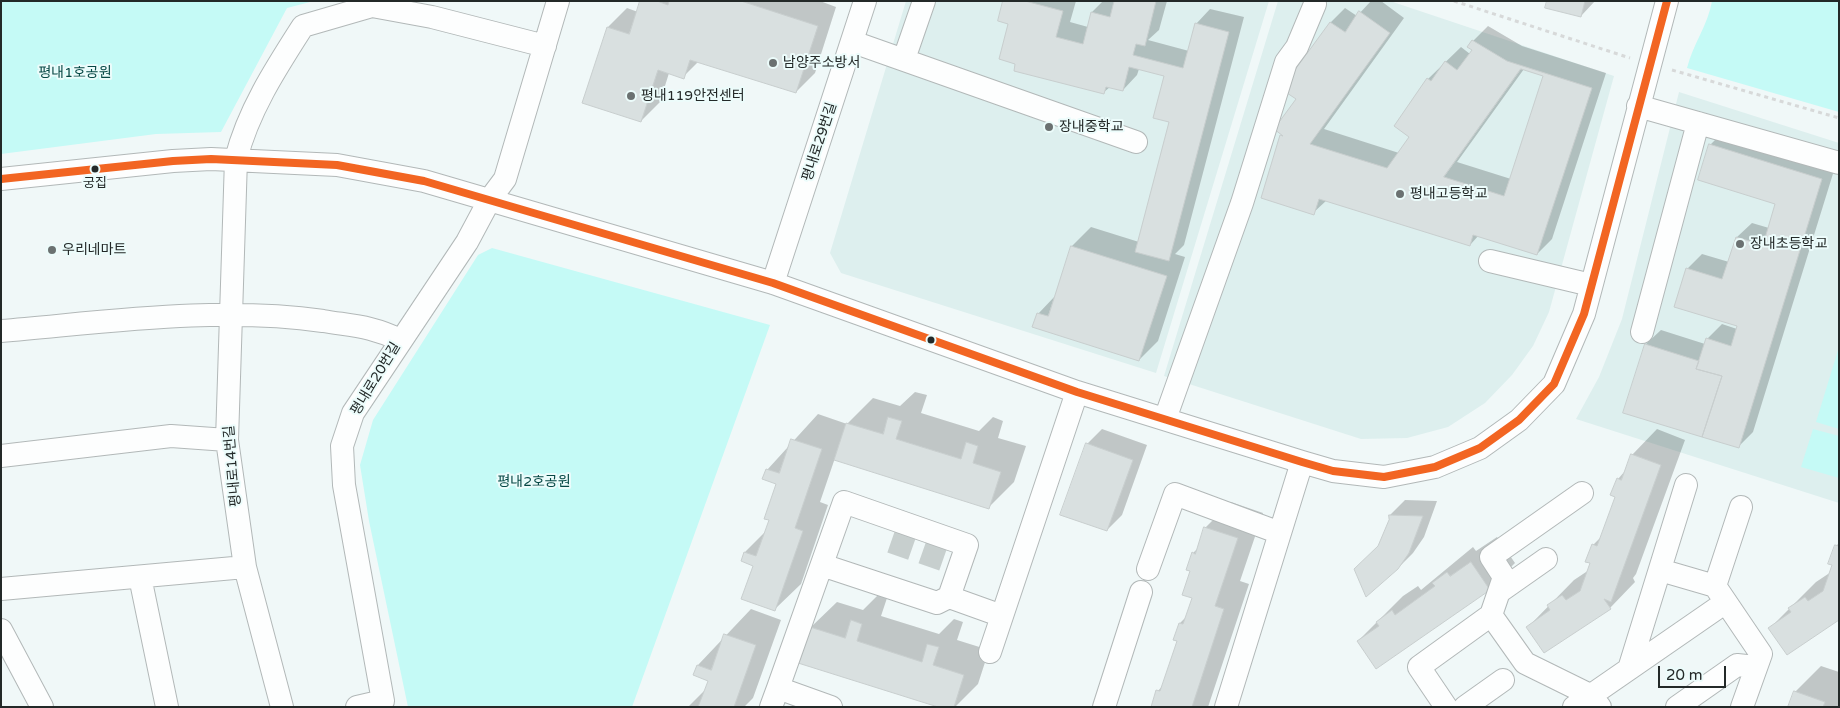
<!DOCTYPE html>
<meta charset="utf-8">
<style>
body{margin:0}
#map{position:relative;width:1840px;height:708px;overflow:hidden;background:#f0f8f8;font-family:"Varela Round",sans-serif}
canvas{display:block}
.frame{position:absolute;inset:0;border:2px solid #232928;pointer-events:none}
.scale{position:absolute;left:1658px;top:666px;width:68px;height:22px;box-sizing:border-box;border:2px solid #232928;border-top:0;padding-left:6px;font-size:15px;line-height:18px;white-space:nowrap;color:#232928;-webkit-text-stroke:4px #ecfcfb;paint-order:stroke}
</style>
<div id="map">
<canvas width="1840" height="708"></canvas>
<div class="frame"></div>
<div class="scale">20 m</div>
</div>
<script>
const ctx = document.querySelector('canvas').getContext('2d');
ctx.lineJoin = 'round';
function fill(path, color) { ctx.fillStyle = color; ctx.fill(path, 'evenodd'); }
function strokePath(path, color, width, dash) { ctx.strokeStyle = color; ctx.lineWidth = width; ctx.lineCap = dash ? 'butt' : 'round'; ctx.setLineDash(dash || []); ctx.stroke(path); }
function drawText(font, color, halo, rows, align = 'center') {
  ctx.font = font + ' "Varela Round","Noto Sans KR",sans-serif'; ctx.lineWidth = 4; ctx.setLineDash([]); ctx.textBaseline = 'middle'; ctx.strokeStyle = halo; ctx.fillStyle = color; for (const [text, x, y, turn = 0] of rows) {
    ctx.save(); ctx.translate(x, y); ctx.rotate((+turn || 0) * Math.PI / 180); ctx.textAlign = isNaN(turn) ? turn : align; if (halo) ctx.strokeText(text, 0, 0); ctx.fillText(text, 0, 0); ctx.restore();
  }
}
const built = new Path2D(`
 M 906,1 L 1269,1 L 1156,373 L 841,273 L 830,253 Z
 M 1278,1 L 1390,1 L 1614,76 L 1549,312 L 1533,346 L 1512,375 L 1485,403 L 1448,427 L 1407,438 L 1361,439 L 1164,376 Z
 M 1679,92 L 1839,143 L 1839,503 L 1576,419 L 1599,377 L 1622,319 Z`);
const green = new Path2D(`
 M 1,1 L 314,1 L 287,8 L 221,132 L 156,134 L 1,154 Z
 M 1712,1 L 1839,1 L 1839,112 L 1687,68 C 1693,44 1708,25 1712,1 Z
 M 492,248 L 770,325 L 632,707 L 408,707 L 369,521 L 360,465 L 373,420 L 478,255 Z
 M 1839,347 L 1839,429 L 1816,422 Z
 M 1813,429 L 1839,436 L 1839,478 L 1801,467 Z`);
const shadow = new Path2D(`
 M 641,1 L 820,1 L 836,7 L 815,73 L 796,92 L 699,61 L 683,77 L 669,73 L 660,102 L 641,121 L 608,27 L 627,8 L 638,12 Z
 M 1004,1 L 1076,1 L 1070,22 L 1088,27 L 1092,12 L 1103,1 L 1167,1 L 1159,30 L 1148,40 L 1189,51 L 1196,24 L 1210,9 L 1244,17 L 1184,245 L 1175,254 L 1185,257 L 1158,341 L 1139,360 L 1038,314 L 1056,295 L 1072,246 L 1091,227 L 1139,242 L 1170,122 L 1165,75 L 1139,69 L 1137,75 L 1123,90 L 1110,87 L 1104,92 L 1017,63 Z
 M 1371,1 L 1381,1 L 1404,18 L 1324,129 L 1399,153 L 1411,137 L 1428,79 L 1461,47 L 1470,54 L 1473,49 L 1473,41 L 1488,26 L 1522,46 L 1606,73 L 1552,239 L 1537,254 L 1479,235 L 1470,245 L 1327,200 L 1313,213 L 1281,136 L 1331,22 L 1345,8 L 1357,16 ZM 1524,69 L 1544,75 L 1511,179 L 1457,162 Z
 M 1548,1 L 1595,1 L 1581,16 Z
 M 1725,130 L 1836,164 L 1753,432 L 1738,447 L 1646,344 L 1661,330 L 1705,344 L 1707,339 L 1722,324 L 1737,329 L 1738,325 L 1687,269 L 1702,254 L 1729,262 L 1737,237 L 1752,223 L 1769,228 L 1777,203 L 1710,145 Z
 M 915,392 L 927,395 L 921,413 L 979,431 L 993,417 L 1003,421 L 998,438 L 1026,446 L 1014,482 L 989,507 L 835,458 L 820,502 L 828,505 L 801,584 L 775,609 L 755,565 L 742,560 L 745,552 L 766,531 L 770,520 L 777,483 L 767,470 L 818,414 L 847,424 L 873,398 L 900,406 Z
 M 1102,429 L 1147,445 L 1122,515 L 1107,530 L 1087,444 Z
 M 1657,429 L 1685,440 L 1636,574 L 1633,578 L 1635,582 L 1610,608 L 1528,627 L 1574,580 L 1589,570 L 1593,545 L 1602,536 L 1616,496 L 1618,479 L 1625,471 L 1632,455 Z
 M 1405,500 L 1437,501 L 1424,537 L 1413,553 L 1398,568 L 1380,546 L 1390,521 L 1390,515 Z
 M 1231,502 L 1263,513 L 1240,581 L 1249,584 L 1208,707 L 1155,707 L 1158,691 L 1164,684 L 1179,640 L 1180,623 L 1187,616 L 1193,597 L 1193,553 L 1199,547 L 1205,528 Z
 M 1497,537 L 1515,563 L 1489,589 L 1358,641 L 1403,596 L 1418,586 L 1421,590 L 1473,547 L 1476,551 Z
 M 1839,543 L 1839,619 L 1770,628 L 1816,582 L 1831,572 L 1836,546 Z
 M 878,595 L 887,598 L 881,616 L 939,634 L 954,619 L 963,622 L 957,640 L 989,650 L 978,684 L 955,707 L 942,707 L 811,627 L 837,602 L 863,610 Z
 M 751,609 L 781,620 L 753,698 L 744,707 L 688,707 L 706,689 L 709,680 L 698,665 Z
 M 1821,666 L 1839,672 L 1839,707 L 1790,707 L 1795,692 Z`);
const building = new Path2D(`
 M 640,1 L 657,1 L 668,5 L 669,1 L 741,1 L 818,26 L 796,93 L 690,60 L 684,79 L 658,70 L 641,122 L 582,103 L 607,27 L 629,34 Z
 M 1003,1 L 1025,1 L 1063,11 L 1056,37 L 1083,44 L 1091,12 L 1110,17 L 1114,1 L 1156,1 L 1145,46 L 1136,44 L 1133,55 L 1183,68 L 1195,23 L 1229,32 L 1169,261 L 1135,252 L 1169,122 L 1153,118 L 1164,76 L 1129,67 L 1123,91 L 1106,87 L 1104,94 L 1014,71 L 1015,64 L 999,59 L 1008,24 L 998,21 Z
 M 1547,1 L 1585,1 L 1581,17 L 1545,8 Z
 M 1359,11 L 1390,33 L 1310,144 L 1387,168 L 1409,137 L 1394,126 L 1427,78 L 1431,81 L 1445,61 L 1457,70 L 1472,50 L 1467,47 L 1472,40 L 1507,61 L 1592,88 L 1537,255 L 1473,235 L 1470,246 L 1319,199 L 1314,215 L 1261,198 L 1280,135 L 1283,136 L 1274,129 L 1296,99 L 1281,89 L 1330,22 L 1345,32 ZM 1521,69 L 1543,76 L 1504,196 L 1444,177 Z
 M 1709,144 L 1822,179 L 1739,448 L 1702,437 L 1722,376 L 1696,369 L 1706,338 L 1731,346 L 1737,326 L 1674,307 L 1686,268 L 1722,279 L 1736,237 L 1763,245 L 1775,204 L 1698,180 Z
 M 1071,246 L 1167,276 L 1139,361 L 1032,327 L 1037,313 L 1048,316 Z
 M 1645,344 L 1699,361 L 1696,369 L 1722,376 L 1702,437 L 1623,413 Z
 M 888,417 L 902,421 L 896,439 L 961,459 L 966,442 L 978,446 L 973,463 L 1001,472 L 989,509 L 834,460 L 846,423 L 883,434 Z
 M 791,439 L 822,449 L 795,528 L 803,531 L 775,611 L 741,599 L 753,566 L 741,561 L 744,552 L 756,556 L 769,520 L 764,519 L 776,484 L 762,479 L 766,469 L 779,473 Z
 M 1086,443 L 1133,460 L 1107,531 L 1060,515 Z
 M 1631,454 L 1661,465 L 1611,602 L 1604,599 L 1611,609 L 1544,653 L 1526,627 L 1550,610 L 1547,605 L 1562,595 L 1566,600 L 1580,591 L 1590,563 L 1585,562 L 1592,544 L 1597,546 L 1615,497 L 1610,495 L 1617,478 L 1621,480 Z
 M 1389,515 L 1423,516 L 1409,553 L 1398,569 L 1366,597 L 1354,569 L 1378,546 L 1389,520 Z
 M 1204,527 L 1238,538 L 1215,606 L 1224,609 L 1192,707 L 1151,707 L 1156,690 L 1160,691 L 1177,641 L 1173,640 L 1179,623 L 1183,624 L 1192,598 L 1182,595 L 1190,571 L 1186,570 L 1192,552 L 1195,554 Z
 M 1835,545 L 1839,546 L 1839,620 L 1787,655 L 1768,628 L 1791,612 L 1788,608 L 1805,597 L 1808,601 L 1823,591 L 1832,565 L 1828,564 Z
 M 1471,562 L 1490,590 L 1376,669 L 1357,641 L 1379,626 L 1376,622 L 1392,610 L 1395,615 L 1435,586 L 1432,583 L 1447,572 L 1450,576 Z
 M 851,620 L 862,624 L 857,641 L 922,662 L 927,644 L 939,647 L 933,665 L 964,675 L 954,707 L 938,707 L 798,663 L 810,627 L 845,638 Z
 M 724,634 L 756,645 L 734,707 L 698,707 L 708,681 L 693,675 L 697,665 L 711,670 Z
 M 1794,691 L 1825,702 L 1823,707 L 1788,707 Z`);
const minorTunnel = new Path2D(`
 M 891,542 L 948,562`);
const path = new Path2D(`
 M 1454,1 L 1630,58
 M 1672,70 L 1839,118`);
const minor = new Path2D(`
 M 372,6 L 432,17 L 545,46
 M 853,42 L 1136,142
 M 904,59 L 924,1
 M 1638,106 L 1839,163
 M 1,179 L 173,161 L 211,159 L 337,165 L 424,181 L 773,283 L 1077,392 L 1302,462 L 1333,471 L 1384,477 L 1435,467 L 1480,448 L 1519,420 L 1554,384 L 1584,314 L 1667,1
 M 1490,261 L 1591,285
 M 773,283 L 865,1
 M 1,331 C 108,322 216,306 323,321 C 353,326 372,326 400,340
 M 1642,332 L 1698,123
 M 1165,419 L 1242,203 L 1286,62 L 1297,47 L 1315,4
 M 1,456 L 171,436 L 227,440
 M 1582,493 L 1491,557 L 1504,577 L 1491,615 L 1525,663 L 1590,695 L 1600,707
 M 1741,507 L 1715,586 L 1761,654 L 1742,707
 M 1148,569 L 1175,494 L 1280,533
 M 1660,570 L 1715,586
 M 140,577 L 167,707
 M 1,589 L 245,567
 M 1499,592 L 1546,559
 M 949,597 L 1002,616
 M 1,630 L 42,707
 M 990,652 L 1077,392
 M 1629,669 L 1686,485
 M 778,688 L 831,707
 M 282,707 L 245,567 L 227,440 L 236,159 C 248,111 276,68 303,26 L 372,6 L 379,1
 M 357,707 L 383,701 L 344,485 L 342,446 L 353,413 L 467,242 L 490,199 L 505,179 L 558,1
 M 771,707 L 778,688 L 844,502 L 967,545 L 949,597 L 937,603 L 822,565
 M 1104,707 L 1141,592
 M 1226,707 L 1302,462
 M 1446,707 L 1419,667 L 1491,615
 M 1465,707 L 1503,680
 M 1574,707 L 1726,602
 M 1677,707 L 1737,665 L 1756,667`);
const bus1 = new Path2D(`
 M 1,179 L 173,161 L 211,159 L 337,165 L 424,181 L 773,283 L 1077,392 L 1302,462 L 1333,471 L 1384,477 L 1435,467 L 1480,448 L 1519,420 L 1554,384 L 1584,314 L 1667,1`);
const markers = [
 [773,63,5,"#6b7171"],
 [631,96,5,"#6b7171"],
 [1049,127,5,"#6b7171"],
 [95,169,4.5,"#232928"],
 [1400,194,5,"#6b7171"],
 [1740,244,5,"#6b7171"],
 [52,250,5,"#6b7171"],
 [931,340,4.5,"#232928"]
];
const busNames = [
 ["궁집",95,184]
];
const poiNames = [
 ["남양주소방서",783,63],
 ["평내119안전센터",641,96],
 ["장내중학교",1059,127],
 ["평내고등학교",1410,194],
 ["장내초등학교",1750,244],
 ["우리네마트",62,250]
];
const parkNames = [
 ["평내1호공원",75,73],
 ["평내2호공원",534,482]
];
const streetNames = [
 ["평내로29번길",820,142,-72],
 ["평내로20번길",376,379,-59],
 ["평내로14번길",233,466,-95]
];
fill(built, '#ddefee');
fill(green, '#c5faf6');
fill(shadow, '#0003');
fill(building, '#d9e0e0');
strokePath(building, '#c8cece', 1);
strokePath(minorTunnel, '#c7cfce', 22, [22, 11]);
strokePath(minor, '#b2b8b8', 24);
strokePath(path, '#d7d9d9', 3, [4, 4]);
strokePath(minor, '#fdfefe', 22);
strokePath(bus1, '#f26522', 8);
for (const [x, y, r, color] of markers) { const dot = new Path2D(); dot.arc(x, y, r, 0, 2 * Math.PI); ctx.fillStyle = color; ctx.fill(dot); strokePath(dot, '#ecfcfb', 2); }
drawText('13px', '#232928', '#ecfcfb', busNames);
drawText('14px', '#232928', '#ecfcfb', poiNames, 'left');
drawText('14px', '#064845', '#ecfcfb', parkNames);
drawText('14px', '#232928', '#ecfcfb', streetNames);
</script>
